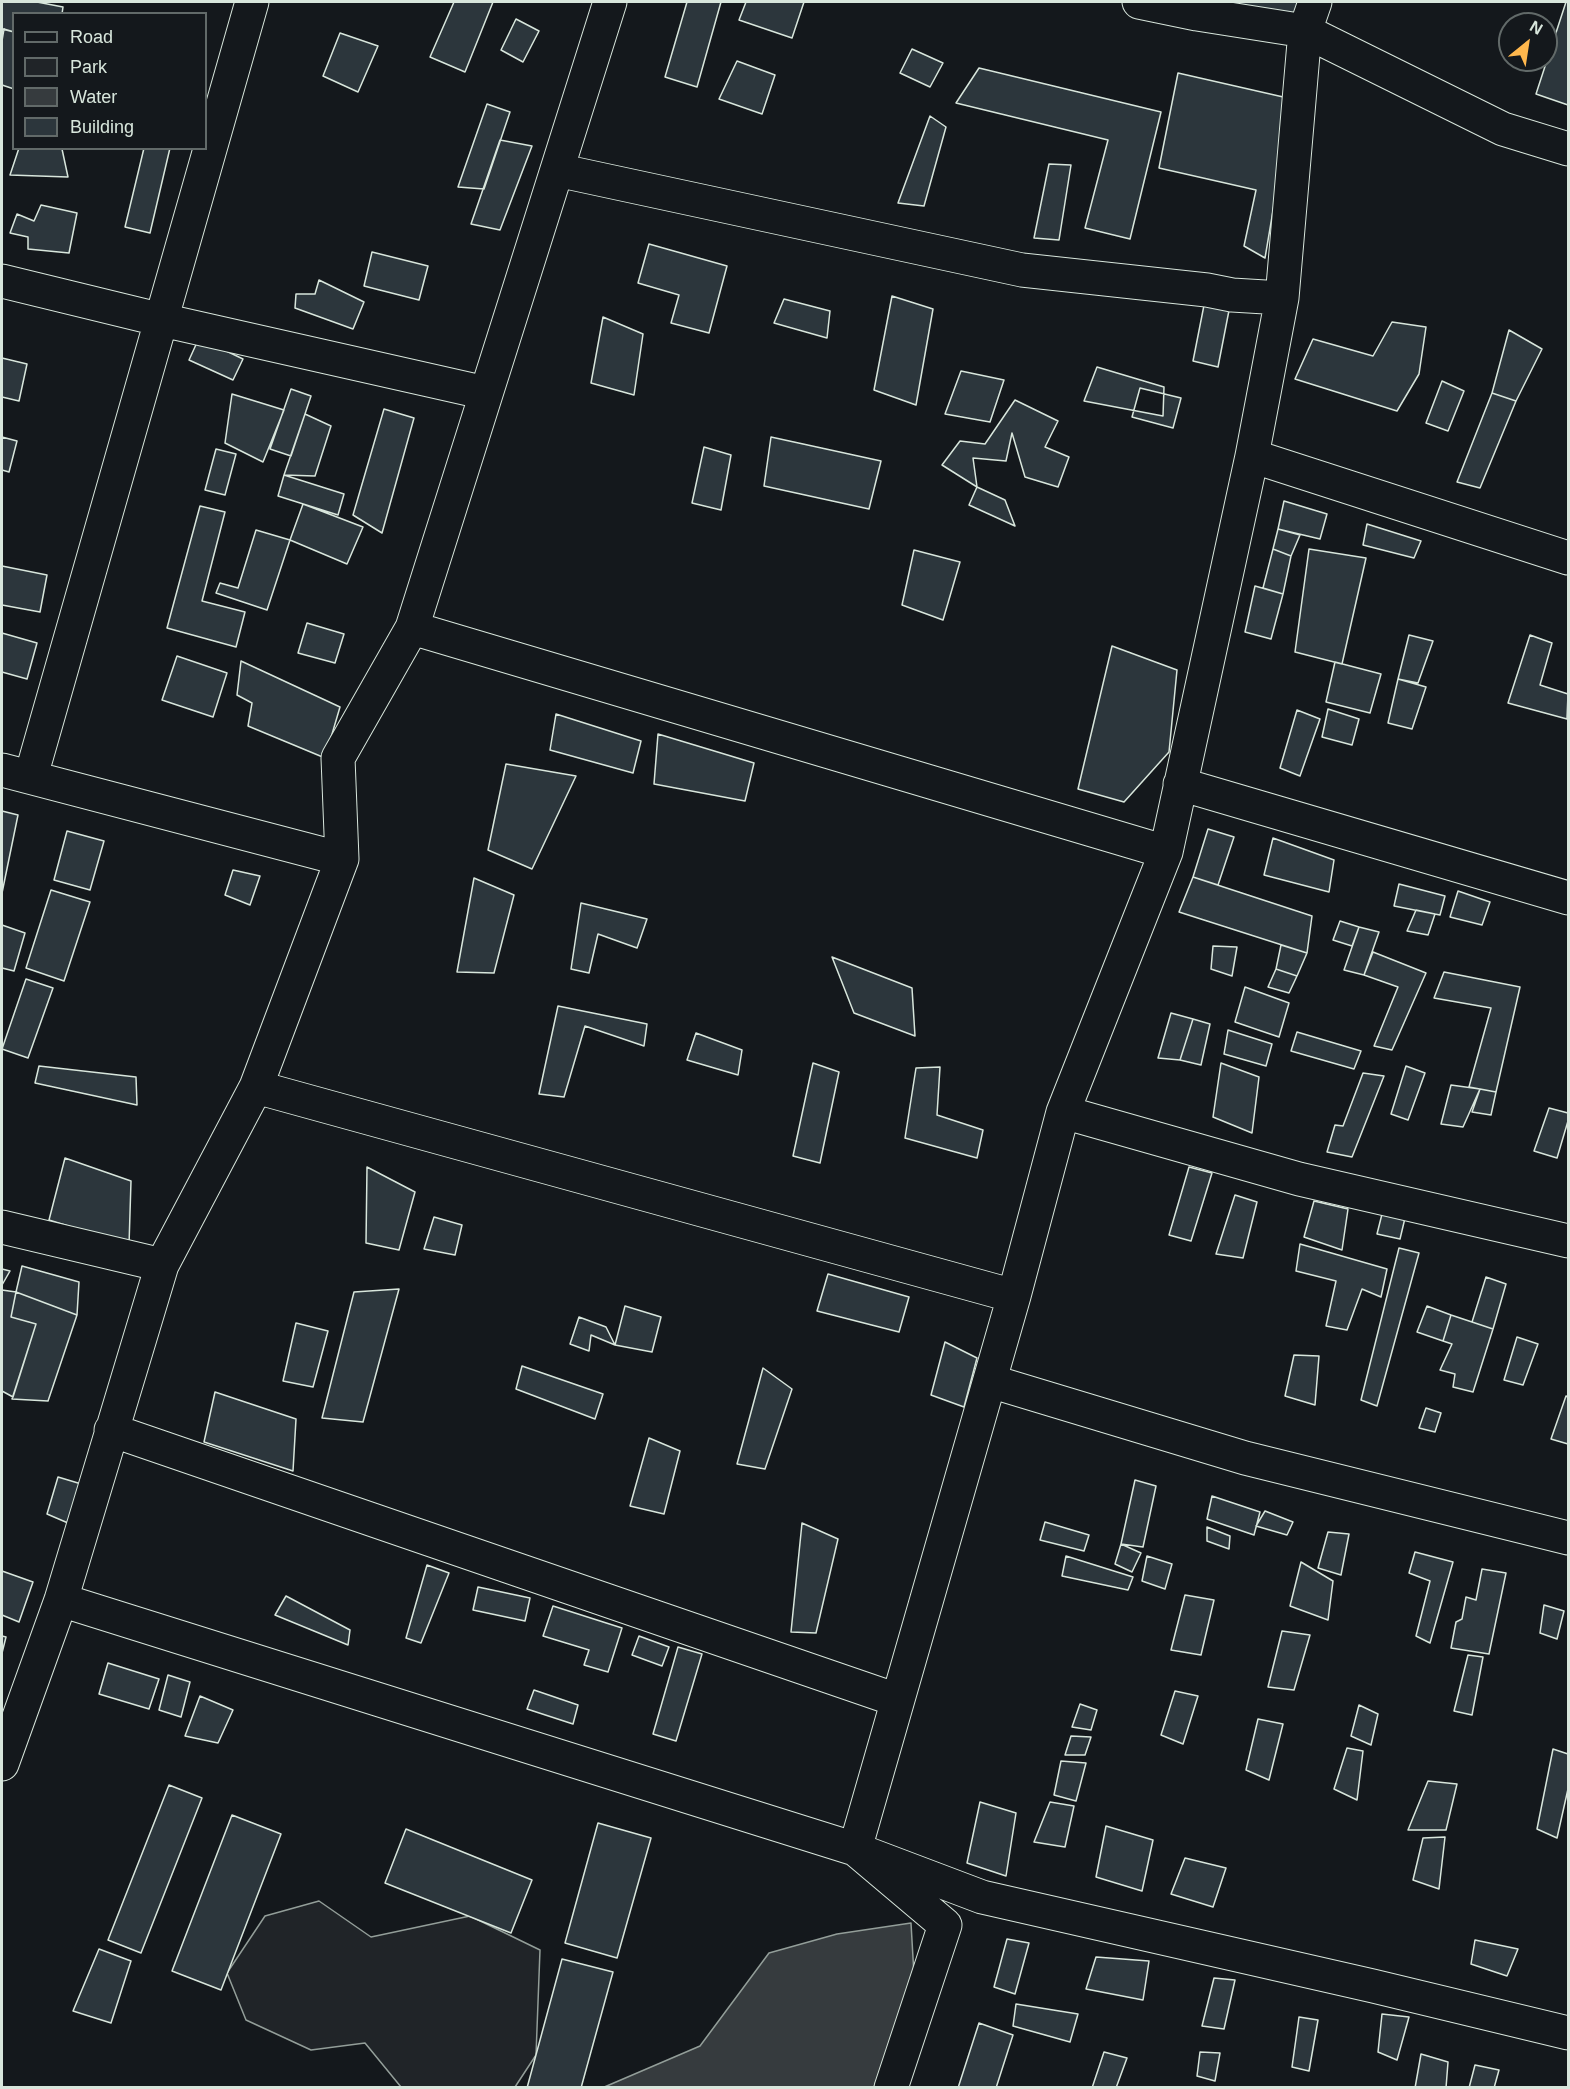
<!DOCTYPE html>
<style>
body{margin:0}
#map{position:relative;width:1570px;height:2089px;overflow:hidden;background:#14181c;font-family:Helvetica,sans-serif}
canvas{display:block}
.frame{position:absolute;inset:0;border:3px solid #d8e6dc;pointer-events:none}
.legend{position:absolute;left:12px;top:12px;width:195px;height:138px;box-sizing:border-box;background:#14181c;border:2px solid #626a69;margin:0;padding:8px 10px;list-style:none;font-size:18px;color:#d8e6dc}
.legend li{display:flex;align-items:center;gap:12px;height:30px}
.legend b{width:30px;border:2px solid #626a69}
.north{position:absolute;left:1498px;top:12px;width:60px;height:60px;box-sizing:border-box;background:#14181c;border:2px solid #626a69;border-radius:50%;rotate:30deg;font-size:16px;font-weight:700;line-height:24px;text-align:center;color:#d8e6dc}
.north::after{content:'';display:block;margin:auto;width:21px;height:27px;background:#ffb74d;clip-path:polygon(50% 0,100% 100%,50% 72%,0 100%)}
</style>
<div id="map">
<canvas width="1570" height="2089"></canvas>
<div class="frame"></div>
<ul class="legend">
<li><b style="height:8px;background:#14181c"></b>Road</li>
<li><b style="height:16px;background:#202428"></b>Park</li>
<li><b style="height:16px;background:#363b3e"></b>Water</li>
<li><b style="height:16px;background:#2c363c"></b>Building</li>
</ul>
<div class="north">N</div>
</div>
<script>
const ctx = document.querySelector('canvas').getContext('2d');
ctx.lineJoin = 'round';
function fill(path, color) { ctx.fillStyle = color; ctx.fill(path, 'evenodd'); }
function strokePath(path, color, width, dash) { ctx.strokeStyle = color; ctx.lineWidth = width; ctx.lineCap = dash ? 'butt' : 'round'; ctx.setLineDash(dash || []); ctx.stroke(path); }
const green = new Path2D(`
 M 319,1901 L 371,1937 L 470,1916 L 540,1950 L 536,2055 L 515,2087 L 401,2087 L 365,2043 L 311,2050 L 246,2020 L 227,1973 L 265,1916 Z`);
const water = new Path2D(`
 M 911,1923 L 914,1975 L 874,2087 L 602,2088 L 700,2046 L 769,1953 L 837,1934 Z`);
const building = new Path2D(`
 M 2,2 L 37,2 L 63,7 L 62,14 L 14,14 L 14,32 L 2,29 Z
 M 454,2 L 493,2 L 465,72 L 430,57 Z
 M 687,2 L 721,2 L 697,87 L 665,77 Z
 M 746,2 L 804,2 L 792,38 L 739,20 Z
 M 1183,2 L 1305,2 L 1299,23 Z
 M 1566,2 L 1568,2 L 1568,105 L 1536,94 Z
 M 516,19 L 539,31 L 523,62 L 501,50 Z
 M 4,29 L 14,32 L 14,89 L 2,85 L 2,41 Z
 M 340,33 L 378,46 L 358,92 L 323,76 Z
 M 912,49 L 943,63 L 930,87 L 900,73 Z
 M 737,61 L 775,75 L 762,114 L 719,99 Z
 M 979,68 L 1161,112 L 1130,239 L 1085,228 L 1108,140 L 956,103 Z
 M 1178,73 L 1292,99 L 1265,258 L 1244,246 L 1256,190 L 1159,168 Z
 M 487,104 L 510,112 L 484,189 L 458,187 Z
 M 930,116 L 946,127 L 924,206 L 898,203 Z
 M 500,140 L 532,146 L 500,230 L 471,224 Z
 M 19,148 L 62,149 L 68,177 L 10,175 Z
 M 144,148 L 170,148 L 150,233 L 125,227 Z
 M 1049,164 L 1071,165 L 1059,240 L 1034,238 Z
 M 41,205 L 77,213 L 69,253 L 28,249 L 28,237 L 10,233 L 17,214 L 34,221 Z
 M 649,244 L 727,266 L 709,333 L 671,323 L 679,295 L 638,283 Z
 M 372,252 L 428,266 L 419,300 L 364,286 Z
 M 319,280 L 364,302 L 353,329 L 295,308 L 296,294 L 315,294 Z
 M 1207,290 L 1232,295 L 1218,367 L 1193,361 Z
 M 892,296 L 933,309 L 916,405 L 874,390 Z
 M 784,299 L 830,311 L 827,338 L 774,323 Z
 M 603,317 L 643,334 L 634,395 L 591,383 Z
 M 1392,322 L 1426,327 L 1419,374 L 1397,411 L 1295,379 L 1313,339 L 1373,356 Z
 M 1509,330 L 1542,349 L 1516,401 L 1492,393 Z
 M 199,338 L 243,359 L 233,380 L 189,360 Z
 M 2,358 L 27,364 L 19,401 L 2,397 Z
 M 1097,367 L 1164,387 L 1163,416 L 1084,401 Z
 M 961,371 L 1004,380 L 990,422 L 945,414 Z
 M 1442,381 L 1464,391 L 1448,431 L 1426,423 Z
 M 1140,388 L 1181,398 L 1173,428 L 1132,417 Z
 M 291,389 L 311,396 L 291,456 L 270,449 Z
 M 1492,393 L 1516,401 L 1480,488 L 1457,482 Z
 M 232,394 L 284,410 L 263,462 L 225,443 Z
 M 1015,400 L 1058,421 L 1045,447 L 1069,457 L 1058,487 L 1025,477 L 1012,433 L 1006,461 L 973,458 L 977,487 L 942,465 L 960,441 L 985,444 Z
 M 384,409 L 414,418 L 382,533 L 353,515 Z
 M 305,414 L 331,426 L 315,476 L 284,475 Z
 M 2,437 L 17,441 L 9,472 L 2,470 Z
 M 771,437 L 881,461 L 869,509 L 764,486 Z
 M 704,447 L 731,455 L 721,510 L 692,503 Z
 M 216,449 L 236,454 L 225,495 L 205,490 Z
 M 284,475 L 344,494 L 338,515 L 278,496 Z
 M 977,487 L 1005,500 L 1015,526 L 969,505 Z
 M 1284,501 L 1327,514 L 1320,539 L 1278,529 Z
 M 303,504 L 363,527 L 347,564 L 290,540 Z
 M 200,506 L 225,512 L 202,601 L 245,612 L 236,647 L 167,628 Z
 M 1367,524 L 1421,541 L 1414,558 L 1363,545 Z
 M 1278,529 L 1300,535 L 1291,556 L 1273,549 Z
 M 256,530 L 290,540 L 267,610 L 216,593 L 220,583 L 238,588 Z
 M 1273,549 L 1291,556 L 1283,594 L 1263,588 Z
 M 1309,549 L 1366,558 L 1342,664 L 1295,652 Z
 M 914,550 L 960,562 L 943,620 L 902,605 Z
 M 2,566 L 47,575 L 40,612 L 2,605 Z
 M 1255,586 L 1283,594 L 1271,639 L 1245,632 Z
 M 307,623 L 344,634 L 335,663 L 298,653 Z
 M 2,633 L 37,643 L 27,679 L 2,672 Z
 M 1409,635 L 1433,641 L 1418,683 L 1398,679 Z
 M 1530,635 L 1552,643 L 1540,685 L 1568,694 L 1567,719 L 1508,703 Z
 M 1112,646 L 1177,670 L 1169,752 L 1124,802 L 1078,789 Z
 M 177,656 L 227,673 L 213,717 L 162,700 Z
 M 241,661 L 340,707 L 325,758 L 248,726 L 252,703 L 237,695 Z
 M 1335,662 L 1381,674 L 1370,713 L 1326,702 Z
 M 1398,679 L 1426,687 L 1412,729 L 1388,723 Z
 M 1328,709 L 1359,719 L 1352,745 L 1322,737 Z
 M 1297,710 L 1320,719 L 1300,776 L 1280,768 Z
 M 556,714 L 641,741 L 633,773 L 550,750 Z
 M 658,734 L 754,763 L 745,801 L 654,784 Z
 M 506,764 L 576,776 L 532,869 L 488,850 Z
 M 2,811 L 18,815 L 2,893 Z
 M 1208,829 L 1234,837 L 1218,885 L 1193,877 Z
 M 67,831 L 104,841 L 90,890 L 54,880 Z
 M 1273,838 L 1334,860 L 1329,892 L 1264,875 Z
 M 233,870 L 260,876 L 250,905 L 225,895 Z
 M 1193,877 L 1312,916 L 1307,953 L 1179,912 Z
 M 474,878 L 514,895 L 494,973 L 457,972 Z
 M 1399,884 L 1445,896 L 1440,915 L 1394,906 Z
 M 51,890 L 90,902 L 64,981 L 26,968 Z
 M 1458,891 L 1490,902 L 1482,925 L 1450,917 Z
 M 581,903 L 647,919 L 637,948 L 598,934 L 589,973 L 571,969 Z
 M 1416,910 L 1435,914 L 1428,935 L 1407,931 Z
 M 1340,921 L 1359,927 L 1352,946 L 1333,940 Z
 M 2,925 L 25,933 L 14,971 L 2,968 Z
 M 1359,927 L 1379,932 L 1364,975 L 1344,970 Z
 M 1281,945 L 1307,953 L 1297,976 L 1276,969 Z
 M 1213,946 L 1237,947 L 1232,976 L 1211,969 Z
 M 1373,952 L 1426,973 L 1392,1050 L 1374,1046 L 1398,987 L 1364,975 Z
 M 832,957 L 912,988 L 915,1036 L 854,1013 Z
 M 1276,969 L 1297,976 L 1289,993 L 1268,987 Z
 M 1444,972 L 1520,987 L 1496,1092 L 1469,1087 L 1491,1008 L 1434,998 Z
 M 26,979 L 53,988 L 28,1058 L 2,1049 Z
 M 1245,987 L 1289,1003 L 1279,1037 L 1235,1022 Z
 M 558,1006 L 647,1024 L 644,1046 L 585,1026 L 564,1097 L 539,1094 Z
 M 1171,1013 L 1193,1019 L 1180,1060 L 1158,1058 Z
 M 1193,1019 L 1210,1024 L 1201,1065 L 1180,1060 Z
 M 1228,1030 L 1272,1044 L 1266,1066 L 1224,1054 Z
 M 1297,1032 L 1361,1051 L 1354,1069 L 1291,1051 Z
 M 696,1033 L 742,1050 L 738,1075 L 687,1060 Z
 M 813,1063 L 839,1072 L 820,1163 L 793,1156 Z
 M 1221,1063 L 1259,1077 L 1252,1133 L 1213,1117 Z
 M 39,1066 L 136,1077 L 137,1105 L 35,1083 Z
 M 1406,1066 L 1425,1073 L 1408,1120 L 1391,1114 Z
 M 940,1067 L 937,1115 L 983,1130 L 977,1158 L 905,1138 L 916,1068 Z
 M 1363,1073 L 1384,1076 L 1352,1157 L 1327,1152 L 1335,1125 L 1343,1126 Z
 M 1451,1085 L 1480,1089 L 1463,1127 L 1441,1124 Z
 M 1480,1089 L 1496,1092 L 1491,1115 L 1472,1112 Z
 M 1549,1108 L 1568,1113 L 1568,1121 L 1557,1158 L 1534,1151 Z
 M 65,1158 L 131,1181 L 129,1245 L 49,1220 Z
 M 367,1167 L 415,1192 L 399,1250 L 366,1243 Z
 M 1189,1167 L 1212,1173 L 1191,1241 L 1169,1235 Z
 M 1235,1195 L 1257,1202 L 1243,1258 L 1216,1254 Z
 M 1314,1201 L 1348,1209 L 1342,1250 L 1304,1237 Z
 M 1382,1214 L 1405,1218 L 1400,1239 L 1377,1234 Z
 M 434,1217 L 462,1225 L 455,1255 L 424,1249 Z
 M 1300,1244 L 1387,1269 L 1381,1297 L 1362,1289 L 1347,1330 L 1326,1326 L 1336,1281 L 1296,1271 Z
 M 1399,1248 L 1419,1253 L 1377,1406 L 1361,1400 Z
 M 22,1266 L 79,1282 L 77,1315 L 16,1292 Z
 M 2,1269 L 10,1271 L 2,1285 Z
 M 828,1274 L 909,1297 L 899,1332 L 817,1311 Z
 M 1486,1277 L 1506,1284 L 1493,1329 L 1472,1322 Z
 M 399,1289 L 363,1422 L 322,1418 L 354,1292 Z
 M 2,1290 L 16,1292 L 11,1317 L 36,1324 L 13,1397 L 2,1391 Z
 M 16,1292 L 77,1315 L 48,1401 L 12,1399 L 36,1324 L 11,1317 Z
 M 625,1306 L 661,1317 L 652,1352 L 615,1345 Z
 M 1427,1306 L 1451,1315 L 1443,1341 L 1417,1332 Z
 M 1451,1315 L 1493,1329 L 1473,1392 L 1453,1387 L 1455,1374 L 1440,1370 L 1452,1344 L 1443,1341 Z
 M 579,1317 L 606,1327 L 615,1345 L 591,1335 L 589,1351 L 570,1344 Z
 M 296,1323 L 328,1331 L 313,1387 L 283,1381 Z
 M 1517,1337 L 1538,1344 L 1523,1385 L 1504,1380 Z
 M 945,1342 L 977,1358 L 964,1407 L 931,1395 Z
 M 1294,1355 L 1319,1356 L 1315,1405 L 1285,1396 Z
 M 522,1366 L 603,1394 L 595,1419 L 516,1389 Z
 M 763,1368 L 792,1389 L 765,1469 L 737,1464 Z
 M 215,1392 L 296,1419 L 293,1471 L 204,1442 Z
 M 1566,1396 L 1568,1397 L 1568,1444 L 1551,1439 Z
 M 1426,1408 L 1441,1413 L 1435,1432 L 1419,1428 Z
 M 649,1438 L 680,1451 L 664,1514 L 630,1506 Z
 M 58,1477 L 88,1486 L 75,1526 L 47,1514 Z
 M 1135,1480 L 1156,1486 L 1143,1547 L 1121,1544 Z
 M 1212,1496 L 1260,1512 L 1254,1535 L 1207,1519 Z
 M 1265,1511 L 1293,1522 L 1287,1535 L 1256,1526 Z
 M 1045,1522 L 1089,1535 L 1084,1551 L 1040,1540 Z
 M 802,1523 L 838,1539 L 816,1633 L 791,1632 Z
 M 1207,1527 L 1230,1536 L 1229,1549 L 1207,1541 Z
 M 1328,1532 L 1349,1534 L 1341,1575 L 1318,1568 Z
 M 1121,1544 L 1141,1553 L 1132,1572 L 1115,1564 Z
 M 1415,1552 L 1453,1562 L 1430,1643 L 1416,1636 L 1430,1581 L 1409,1573 Z
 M 1066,1556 L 1133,1577 L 1128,1590 L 1062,1576 Z
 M 1147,1556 L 1172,1564 L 1165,1589 L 1142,1581 Z
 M 1301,1562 L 1333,1581 L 1328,1620 L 1290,1606 Z
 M 427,1565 L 449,1573 L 421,1643 L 406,1638 Z
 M 1482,1569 L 1506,1573 L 1489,1654 L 1451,1648 L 1456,1622 L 1462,1619 L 1466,1597 L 1476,1600 Z
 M 2,1571 L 33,1582 L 19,1622 L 2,1615 Z
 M 478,1587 L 530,1598 L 525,1621 L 473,1610 Z
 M 1185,1595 L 1214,1600 L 1201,1655 L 1171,1650 Z
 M 286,1596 L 350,1630 L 348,1645 L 275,1615 Z
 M 1544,1605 L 1564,1611 L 1557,1639 L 1540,1633 Z
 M 553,1606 L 622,1628 L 608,1672 L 584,1665 L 589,1650 L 543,1636 Z
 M 1282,1631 L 1310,1635 L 1294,1690 L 1268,1687 Z
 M 2,1636 L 6,1637 L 2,1653 Z
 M 639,1636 L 669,1647 L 662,1666 L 632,1655 Z
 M 678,1647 L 702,1654 L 676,1741 L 653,1734 Z
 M 1468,1655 L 1483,1657 L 1472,1715 L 1454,1711 Z
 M 108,1663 L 159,1679 L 149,1709 L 99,1694 Z
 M 168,1675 L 190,1682 L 181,1717 L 159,1710 Z
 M 534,1690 L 578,1705 L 573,1724 L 527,1709 Z
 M 1175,1691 L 1198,1696 L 1183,1744 L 1161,1735 Z
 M 200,1696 L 233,1710 L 218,1743 L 185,1736 Z
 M 1080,1704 L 1097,1710 L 1091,1730 L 1072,1727 Z
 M 1359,1705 L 1378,1714 L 1371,1745 L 1351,1736 Z
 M 1258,1719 L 1283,1724 L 1269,1780 L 1246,1770 Z
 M 1071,1736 L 1091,1737 L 1085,1755 L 1065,1755 Z
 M 1347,1748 L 1363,1751 L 1357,1800 L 1334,1789 Z
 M 1553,1749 L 1568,1754 L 1568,1789 L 1557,1838 L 1537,1829 Z
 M 1061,1761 L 1086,1763 L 1076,1801 L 1054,1795 Z
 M 1428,1781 L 1457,1784 L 1446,1830 L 1408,1830 Z
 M 169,1785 L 202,1798 L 141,1953 L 108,1940 Z
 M 980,1802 L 1016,1813 L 1006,1876 L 967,1863 Z
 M 1050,1802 L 1074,1806 L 1065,1847 L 1034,1842 Z
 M 232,1815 L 281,1834 L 221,1990 L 172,1971 Z
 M 598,1823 L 651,1838 L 617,1958 L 565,1943 Z
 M 1106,1826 L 1153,1840 L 1142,1891 L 1096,1877 Z
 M 406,1829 L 532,1880 L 511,1933 L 385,1883 Z
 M 1445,1837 L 1439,1889 L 1413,1880 L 1423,1838 Z
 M 1185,1858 L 1226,1868 L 1213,1907 L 1171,1894 Z
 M 1007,1939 L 1029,1943 L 1015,1994 L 994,1987 Z
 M 1475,1940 L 1518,1949 L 1507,1976 L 1471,1964 Z
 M 99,1949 L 131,1961 L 111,2023 L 73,2011 Z
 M 1096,1957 L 1149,1961 L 1143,2000 L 1086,1989 Z
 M 562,1959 L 613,1972 L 581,2088 L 527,2088 Z
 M 1214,1978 L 1235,1980 L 1224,2029 L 1202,2026 Z
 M 1016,2004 L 1078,2014 L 1070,2042 L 1013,2026 Z
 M 1382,2014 L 1409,2017 L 1397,2060 L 1378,2052 Z
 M 1299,2017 L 1318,2020 L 1309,2071 L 1292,2067 Z
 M 979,2023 L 1013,2035 L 996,2088 L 958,2088 Z
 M 1104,2052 L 1127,2058 L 1116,2088 L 1092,2088 Z
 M 1200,2052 L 1220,2053 L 1215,2081 L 1197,2076 Z
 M 1421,2054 L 1448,2062 L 1446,2088 L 1415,2088 Z
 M 1475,2065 L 1499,2070 L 1494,2088 L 1469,2088 Z`);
const minor = new Path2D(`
 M 1139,2 L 1197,14 L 1305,31 L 1503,129 L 1568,149
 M 557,170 L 1022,270 L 1207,290 L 1232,295 L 1282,298
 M 2,281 L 162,320 L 486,393
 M 1252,456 L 1568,558
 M 412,628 L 1166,852
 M 2,770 L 342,859
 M 31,776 L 252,2
 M 1180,784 L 1568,898
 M 256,1087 L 1014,1296
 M 1063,1112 L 1299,1179 L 1568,1241
 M 2,1227 L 162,1265
 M 990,1381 L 1245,1458 L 1568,1538
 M 111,1430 L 897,1700
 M 61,1600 L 855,1849 L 982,1897 L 1373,1986 L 1568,2033
 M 2,1764 L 61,1600 L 162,1265 L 256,1087 L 342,859 L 338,758 L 412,628 L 610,2
 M 891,2088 L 945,1925 L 855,1849 L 1014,1296 L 1063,1112 L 1166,852 L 1252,456 L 1282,298 L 1305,31 L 1315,2`);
fill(green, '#202428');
strokePath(green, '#939e99', 1.5);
fill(water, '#363b3e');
strokePath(water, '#939e99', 1.5);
fill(building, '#2c363c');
strokePath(building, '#d8e6dc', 1.5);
strokePath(minor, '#d8e6dc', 35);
strokePath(minor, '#14181c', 33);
</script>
